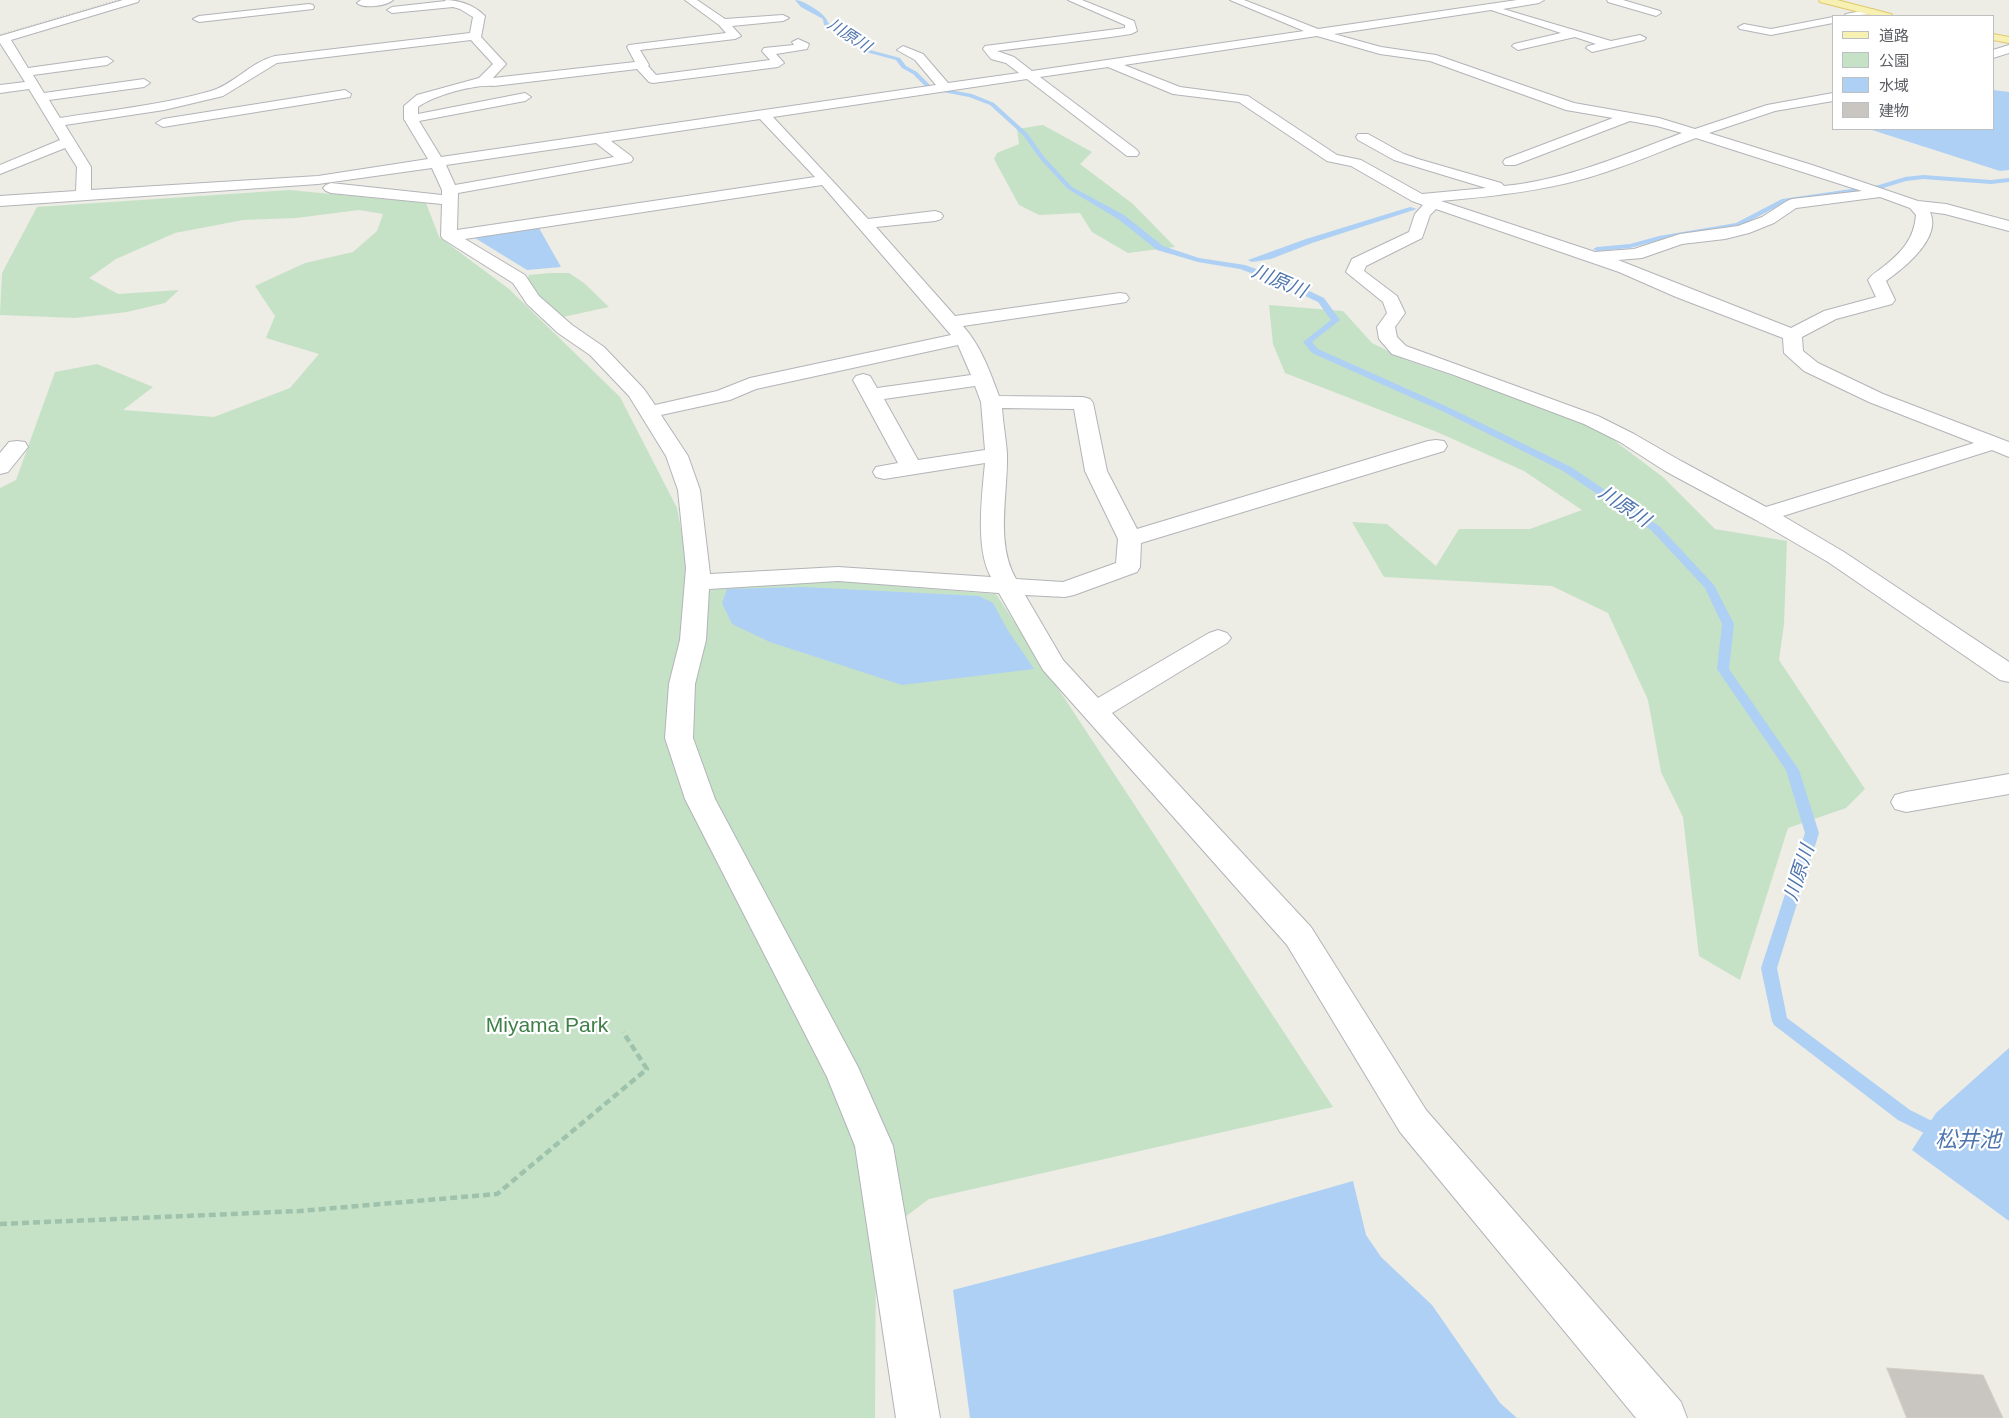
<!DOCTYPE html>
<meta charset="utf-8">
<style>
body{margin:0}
#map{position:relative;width:2009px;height:1418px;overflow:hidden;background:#edece5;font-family:Arial,"Noto Sans JP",sans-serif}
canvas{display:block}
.legend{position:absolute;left:1832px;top:15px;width:162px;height:115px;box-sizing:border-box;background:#fff;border:1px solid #bebfc1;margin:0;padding:6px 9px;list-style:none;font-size:15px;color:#5d5f64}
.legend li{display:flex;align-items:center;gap:10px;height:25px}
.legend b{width:25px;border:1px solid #bebfc1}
</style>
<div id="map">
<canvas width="2009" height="1418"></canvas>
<ul class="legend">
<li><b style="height:6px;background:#f6f0b2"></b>道路</li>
<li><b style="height:14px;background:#c5e2c7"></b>公園</li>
<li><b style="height:14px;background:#aed0f5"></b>水域</li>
<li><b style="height:14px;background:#c9c6c2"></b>建物</li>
</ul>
</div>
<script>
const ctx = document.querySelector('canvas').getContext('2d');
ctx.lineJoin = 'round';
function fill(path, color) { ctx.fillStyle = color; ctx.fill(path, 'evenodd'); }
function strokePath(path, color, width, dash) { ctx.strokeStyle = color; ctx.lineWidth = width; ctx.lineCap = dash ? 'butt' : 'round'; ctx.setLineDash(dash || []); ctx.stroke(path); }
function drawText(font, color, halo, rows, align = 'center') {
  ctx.font = font + ' Arial,"Noto Sans JP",sans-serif'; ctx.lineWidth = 4.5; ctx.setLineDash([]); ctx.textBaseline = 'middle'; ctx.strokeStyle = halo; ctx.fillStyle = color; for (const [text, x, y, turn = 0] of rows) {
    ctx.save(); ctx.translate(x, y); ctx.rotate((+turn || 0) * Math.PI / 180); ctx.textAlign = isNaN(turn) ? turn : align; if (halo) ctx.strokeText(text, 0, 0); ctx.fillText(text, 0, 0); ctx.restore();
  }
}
const green = new Path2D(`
 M 1043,125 L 1092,152 L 1080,164 L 1133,204 L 1175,247 L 1128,253 L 1092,232 L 1080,213 L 1039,215 L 1019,205 L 994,159 L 997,153 L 1019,144 L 1017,129 Z
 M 289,190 L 426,203 L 439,237 L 509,289 L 620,397 L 677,508 L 693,593 L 707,590 L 832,581 L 996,594 L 1333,1107 L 929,1199 L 876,1239 L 875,1418 L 0,1418 L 0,488 L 16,480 L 55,372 L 97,364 L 153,387 L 123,410 L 214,417 L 290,388 L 319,354 L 266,338 L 275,316 L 255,286 L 305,263 L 353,252 L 377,231 L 383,214 L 359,210 L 296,218 L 243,220 L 175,233 L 116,259 L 89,278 L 118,294 L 179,290 L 165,303 L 127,312 L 75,318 L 0,315 L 2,273 L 37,207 Z
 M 550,273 L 569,273 L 584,283 L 609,307 L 563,317 L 537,297 L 526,283 L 529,275 Z
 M 1269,305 L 1343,311 L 1372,343 L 1406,360 L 1519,398 L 1603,432 L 1664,478 L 1715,529 L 1787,541 L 1784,624 L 1779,660 L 1865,789 L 1846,808 L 1788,828 L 1740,980 L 1699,956 L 1683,817 L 1661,772 L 1648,700 L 1608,613 L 1552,586 L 1384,577 L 1352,522 L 1387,524 L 1436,566 L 1459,529 L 1530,529 L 1582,510 L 1524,471 L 1437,432 L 1285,373 L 1273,344 Z`);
const water = new Path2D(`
 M 1993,90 L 2009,92 L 2009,170 L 2000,171 L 1869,129 L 1993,129 Z
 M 539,228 L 561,267 L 527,270 L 475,238 Z
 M 803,587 L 979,596 L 993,603 L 1007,629 L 1034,669 L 902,685 L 770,642 L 732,624 L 722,603 L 727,589 Z
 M 2009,1048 L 2009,1221 L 1912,1150 L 1936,1113 Z
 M 1353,1181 L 1366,1235 L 1381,1257 L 1432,1305 L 1500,1403 L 1517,1418 L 970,1418 L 953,1290 L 1161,1236 Z`);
const stream = new Path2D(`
 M 795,0 C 803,0 827,14 828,23 L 857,35 L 870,50 L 900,58 L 906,66 L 917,72 L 931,86 L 926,87 L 913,74 L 902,68 L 896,60 L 866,52 L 853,37 L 824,25 L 823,19 L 801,7 Z
 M 945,89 L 972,94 L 994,103 L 1027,133 L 1045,158 L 1072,187 L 1124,215 L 1163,246 L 1199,258 L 1245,265 L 1284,279 L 1324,298 L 1340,320 L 1312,342 L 1318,349 L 1450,408 L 1571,467 L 1659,526 L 1714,585 L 1734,624 L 1729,669 L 1799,770 L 1819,833 L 1777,968 L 1787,1018 L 1910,1110 L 1948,1129 L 1951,1134 L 1948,1139 L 1942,1141 L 1936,1139 L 1898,1120 L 1774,1025 L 1772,1021 L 1761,968 L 1805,833 L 1786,770 L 1717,669 L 1722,624 L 1705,588 L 1651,530 L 1563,471 L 1444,412 L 1312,353 L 1303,342 L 1331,320 L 1318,302 L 1278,283 L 1240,269 L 1198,262 L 1157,250 L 1118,219 L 1068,189 L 1041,160 L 1023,135 L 990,105 L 969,97 L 943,92 Z
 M 1923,175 L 1991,180 L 2009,178 L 2009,182 L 1991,184 L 1923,179 L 1906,181 L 1880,189 L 1784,203 L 1738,227 L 1660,240 L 1630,248 L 1597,251 L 1593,249 L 1597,247 L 1630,244 L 1659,236 L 1736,223 L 1782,199 L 1879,185 L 1905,177 Z
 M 1410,207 L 1417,209 L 1312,243 L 1271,259 L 1252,262 L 1248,260 L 1306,239 Z`);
const building = new Path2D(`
 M 1887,1368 L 1983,1375 L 2003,1418 L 1907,1418 Z`);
const path = new Path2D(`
 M 0,1224 L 300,1211 L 497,1194 L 647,1069 L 623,1032`);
const minor = new Path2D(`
 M 123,0 L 139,0 L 138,2 L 11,40 L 28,68 L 107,57 L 113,61 L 107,65 L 33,75 L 44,93 L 144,79 L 150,83 L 144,87 L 49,100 L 60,118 C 110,110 162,105 211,91 C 234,84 251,62 275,56 L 470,33 L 473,17 L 460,9 L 453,7 L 392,13 L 387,10 L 392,7 L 446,1 L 445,0 C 459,0 474,5 485,16 L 481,37 L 506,64 L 493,78 L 635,62 L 627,47 L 629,45 L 726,33 L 719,25 L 685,0 L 697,0 L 725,19 L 783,15 L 789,18 L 783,21 L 732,26 L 741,36 L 735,39 L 640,50 L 649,65 L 648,66 L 656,75 L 770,60 L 762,51 L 764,48 L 794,45 L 792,42 L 798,39 L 809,44 L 807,49 L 776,54 L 784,63 L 778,67 L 653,83 L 649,82 L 637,69 L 494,86 C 474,84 433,96 418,107 L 418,114 L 525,93 L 531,97 L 525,101 L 419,121 L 441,157 L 936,85 L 915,60 L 897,50 L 903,46 L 923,54 L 948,83 L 1019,73 L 1006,63 L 991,59 L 983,49 L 985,46 L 1125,28 L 1125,25 L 1068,0 L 1082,0 L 1134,21 L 1137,31 L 1131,34 C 1086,41 1042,45 997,51 L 1014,57 L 1032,71 L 1304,31 L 1230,0 L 1244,0 L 1318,29 L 1517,0 L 1544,0 L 1539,3 L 1503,9 L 1611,41 L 1640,35 L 1646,38 L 1644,40 L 1592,52 L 1586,48 L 1588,46 L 1596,44 L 1575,37 L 1518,50 L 1512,46 L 1514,44 L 1561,33 L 1491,10 L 1334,34 L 1381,47 L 1436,55 L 1574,103 L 1659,118 L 1695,129 L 1767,105 L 1833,93 L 1833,101 L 1775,111 L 1709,133 L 1812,165 L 1918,201 L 1946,204 L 2009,221 L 2009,231 L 1945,214 L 1930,212 C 1942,238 1904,268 1886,281 L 1895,300 L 1892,304 L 1836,319 L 1802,337 L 1803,351 L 1818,363 L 1883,394 L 2001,439 L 2009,442 L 2009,457 L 1992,450 L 1783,516 L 1844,552 L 2009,662 L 2009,682 L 2000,680 L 1828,562 L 1756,520 L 1665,471 L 1620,442 L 1584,424 L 1454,375 L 1392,354 L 1379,339 L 1377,327 L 1387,313 L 1383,302 L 1346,272 L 1352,259 L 1409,232 L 1415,214 L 1423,205 L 1412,201 L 1351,166 L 1327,161 L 1239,102 L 1173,94 L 1108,67 L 1040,77 L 1137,150 L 1139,153 L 1137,156 L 1127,156 L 1027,79 L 773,117 L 868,219 L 935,211 L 941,213 L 943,216 L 941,219 L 935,221 L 876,227 L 955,316 L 1120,293 L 1126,294 L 1129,298 L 1126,302 L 1120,303 L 963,326 C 981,346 990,372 999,396 L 1083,397 L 1090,399 L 1093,403 L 1107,471 L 1137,529 L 1428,441 L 1436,440 L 1444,441 L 1447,446 L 1444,451 L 1141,543 L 1140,567 L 1137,572 L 1074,595 L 1065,597 L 1025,595 L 1063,660 L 1098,698 L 1209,633 L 1218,630 L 1227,633 L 1231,638 L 1227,643 L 1112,713 L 1311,927 L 1426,1110 L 1681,1402 L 1687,1418 L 1636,1418 L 1400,1132 L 1287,945 L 1043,670 L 999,593 L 838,581 L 709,589 L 706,640 L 695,684 L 693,738 L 715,799 L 858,1067 L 893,1146 L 940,1418 L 896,1418 L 855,1146 L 827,1077 L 685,799 L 665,738 L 669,684 L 680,640 L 686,568 L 678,490 L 666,456 L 629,396 L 590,355 L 558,333 L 527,304 L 513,283 L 443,239 L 441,236 L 442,204 L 331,193 L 326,191 L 323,188 L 326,185 L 331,183 L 442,195 L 442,190 L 432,168 L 318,184 L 0,206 L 0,196 L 76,191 L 77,167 L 65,148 L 0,174 L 0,165 L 60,140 L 29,89 L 0,93 L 0,85 L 25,82 L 0,43 L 0,36 ZM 1317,36 L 1380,54 L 1430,61 L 1566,110 L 1613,118 L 1505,159 L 1503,162 L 1505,165 L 1515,165 L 1630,121 L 1657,126 L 1682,133 C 1624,155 1566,180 1504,186 L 1501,183 L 1418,159 L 1404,154 L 1368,134 L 1358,134 L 1356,137 L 1358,140 L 1394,160 L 1486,188 L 1422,194 L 1361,160 L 1337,155 L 1248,96 L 1180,87 L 1124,65 ZM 471,40 L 493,64 L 479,78 L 417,95 L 404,106 L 404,119 L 428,159 L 318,176 L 91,190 L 91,167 L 65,125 L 164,110 L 223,96 L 277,63 ZM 760,119 L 815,177 L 457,230 L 458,193 L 631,162 L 633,159 L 631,156 L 611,141 ZM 1696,138 L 1862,191 L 1792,199 L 1787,201 L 1762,217 L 1738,226 L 1680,234 L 1634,249 L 1595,252 L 1441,201 C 1497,196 1553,190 1606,172 C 1637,162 1666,149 1696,138 ZM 596,143 L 614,157 L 455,185 L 446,165 ZM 822,185 L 951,335 L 750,378 L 717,391 L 655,405 L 644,389 L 604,347 L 572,325 L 539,296 L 525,275 L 465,239 ZM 1880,197 L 1910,208 L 1916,215 C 1914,239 1902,252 1883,267 C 1878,271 1872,274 1868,280 L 1876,297 L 1824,311 L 1791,328 L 1618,260 L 1642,258 L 1682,244 L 1725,239 L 1749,233 L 1774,223 L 1796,208 ZM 1436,209 L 1619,272 L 1676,297 L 1783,338 L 1784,353 L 1804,371 L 1869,402 L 1974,443 L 1766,507 L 1681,461 L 1634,434 L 1598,416 L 1406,346 L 1397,337 L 1395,327 L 1405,313 L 1397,296 L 1364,271 L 1366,266 L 1422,238 L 1430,215 ZM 958,345 L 971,375 L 877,388 L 870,376 L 863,374 L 856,376 L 853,380 L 898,463 L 876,467 L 873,472 L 876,477 L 884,479 L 985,463 C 982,495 975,549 991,577 L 838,567 L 710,574 L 700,490 L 688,456 L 661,415 L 730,400 L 756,389 ZM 975,386 L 981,402 L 985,450 L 918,460 L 884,399 ZM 1002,408 L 1074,409 L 1085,471 L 1118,539 L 1116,563 L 1063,582 L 1016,579 C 995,543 1008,494 1007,454 C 1006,439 1003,423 1002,408 Z
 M 361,0 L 393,0 C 387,6 363,9 357,3 Z
 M 1607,0 L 1623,0 L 1660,11 L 1661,13 L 1656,16 L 1608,2 Z
 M 309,4 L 313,5 L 314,7 L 313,9 L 199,22 L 193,19 L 199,16 Z
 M 1871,9 L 1875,10 L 1876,12 L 1875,14 L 1844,16 L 1846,14 Z
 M 1833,17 L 1833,23 L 1771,35 L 1740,29 L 1738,27 L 1744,24 L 1771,29 Z
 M 2009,45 L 2009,53 L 1993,58 L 1993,50 Z
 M 345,90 L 351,94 L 350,97 L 163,127 L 156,123 L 163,119 Z
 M 17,441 L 25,442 L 28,447 L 8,472 L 0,474 L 0,453 L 9,442 Z
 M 2009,774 L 2009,794 L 1906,812 L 1895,809 L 1891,802 L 1895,795 L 1906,792 Z`);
const major = new Path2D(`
 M 1819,0 L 1837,0 L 1891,14 L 1893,16 L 1875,16 L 1820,2 Z
 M 1993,34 L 2009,37 L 2009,43 L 1993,40 Z`);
const rail = new Path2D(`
 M 0,35 L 119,0`);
const farWaternames = [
 ["川原川",849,36,33]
];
const waterNames = [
 ["川原川",1279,282,23],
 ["川原川",1624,507,34],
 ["川原川",1800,873,-72]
];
const nearParknames = [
 ["Miyama Park",547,1026]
];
const nearWaternames = [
 ["松井池",1968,1141]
];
fill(green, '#c5e2c7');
fill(water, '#aed0f5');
fill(stream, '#aed0f5');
fill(building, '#c9c6c2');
strokePath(building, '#d1cec4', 1);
strokePath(minor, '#b2b4b8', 2);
strokePath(major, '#e1c96b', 2);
strokePath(path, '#9ec2ab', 4.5, [7, 4]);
fill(minor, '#fff');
fill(major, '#f6f0b2');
strokePath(rail, '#b3b3b4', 2, [0.5, 2.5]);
drawText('italic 16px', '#5076ae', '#fff', farWaternames);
drawText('italic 19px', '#5076ae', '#fff', waterNames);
drawText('21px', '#3f8048', '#fff', nearParknames);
drawText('italic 22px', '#5076ae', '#fff', nearWaternames);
</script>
